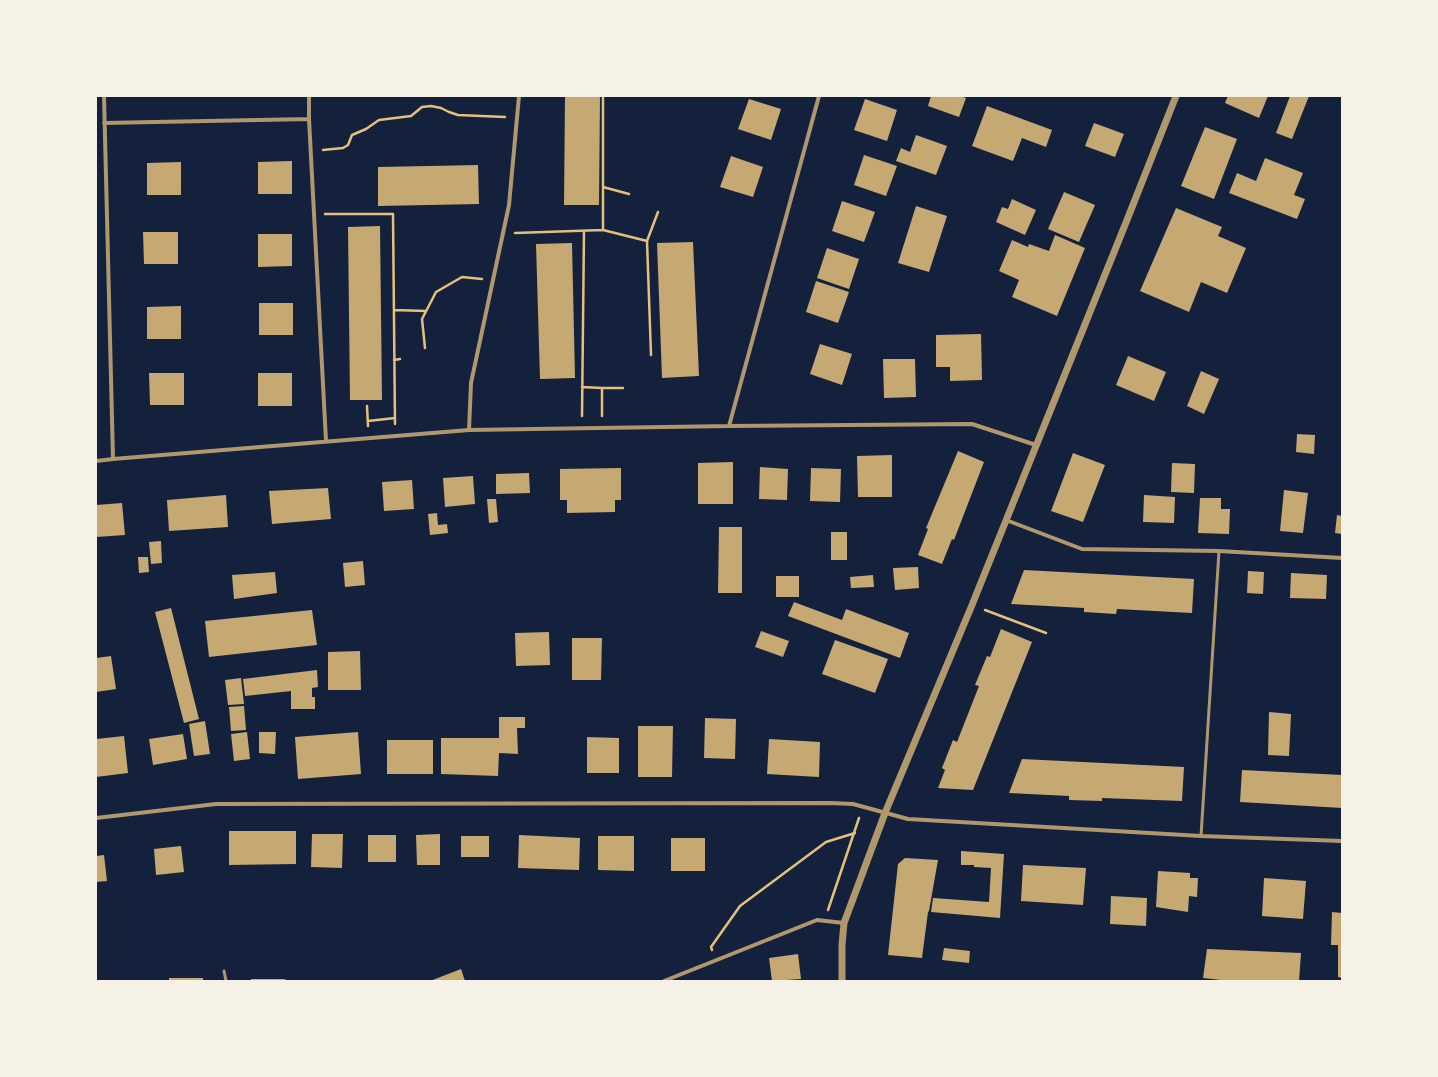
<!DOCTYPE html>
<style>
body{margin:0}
#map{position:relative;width:1438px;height:1077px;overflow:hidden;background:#14213d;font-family:Helvetica,sans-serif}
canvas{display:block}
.frame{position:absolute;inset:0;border:97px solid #f6f1e7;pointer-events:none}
</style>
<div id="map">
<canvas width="1438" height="1077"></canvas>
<div class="frame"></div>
</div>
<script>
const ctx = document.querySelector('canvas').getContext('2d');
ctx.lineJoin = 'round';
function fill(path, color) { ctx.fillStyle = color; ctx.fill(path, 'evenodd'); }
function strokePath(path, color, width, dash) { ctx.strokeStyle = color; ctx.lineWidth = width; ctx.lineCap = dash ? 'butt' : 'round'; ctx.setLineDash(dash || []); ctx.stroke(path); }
const building = new Path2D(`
 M 565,96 L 600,96 L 599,205 L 564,205 Z
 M 931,96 L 961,96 L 966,98 L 959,117 L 928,106 Z
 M 1228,96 L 1268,96 L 1259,118 L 1225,103 Z
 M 1290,96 L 1309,96 L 1292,139 L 1276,133 Z
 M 749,99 L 781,109 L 771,140 L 738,129 Z
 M 865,99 L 897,110 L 887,141 L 854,130 Z
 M 987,106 L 1052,130 L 1046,147 L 1022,138 L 1013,161 L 972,146 Z
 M 1094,123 L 1124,134 L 1115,157 L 1085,146 Z
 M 1205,127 L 1237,139 L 1214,199 L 1181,186 Z
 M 916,135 L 947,146 L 936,175 L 896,161 L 901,148 L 910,152 Z
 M 864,155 L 897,166 L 886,196 L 854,185 Z
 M 731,156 L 763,167 L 753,197 L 720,187 Z
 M 1265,158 L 1303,173 L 1294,195 L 1305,199 L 1297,219 L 1229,193 L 1237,173 L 1256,181 Z
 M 292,161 L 292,194 L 258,194 L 258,162 Z
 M 181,162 L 181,195 L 147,195 L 147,163 Z
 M 478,165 L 479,204 L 378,206 L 378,167 Z
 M 1064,192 L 1095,205 L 1079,242 L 1048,229 Z
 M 1012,199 L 1036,210 L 1025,235 L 996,222 L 1002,207 L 1008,209 Z
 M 842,201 L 875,212 L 864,242 L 832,231 Z
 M 916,206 L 947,216 L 929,272 L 898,263 Z
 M 1176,208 L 1222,227 L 1218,236 L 1246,248 L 1227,293 L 1201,282 L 1189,312 L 1140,291 Z
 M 380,226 L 382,400 L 350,400 L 348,227 Z
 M 143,232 L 178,232 L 178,264 L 144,264 Z
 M 258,234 L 292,234 L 292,266 L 258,267 Z
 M 1055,235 L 1085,248 L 1057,316 L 1012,297 L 1019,280 L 999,271 L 1012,240 L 1028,247 L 1029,244 L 1049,251 Z
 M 693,242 L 699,376 L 662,378 L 657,243 Z
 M 572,243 L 575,378 L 540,379 L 536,244 Z
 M 827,248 L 859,259 L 849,289 L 817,278 Z
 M 816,281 L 849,292 L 838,323 L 806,312 Z
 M 259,303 L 293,303 L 293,335 L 259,335 Z
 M 181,306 L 181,339 L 147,339 L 147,307 Z
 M 981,334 L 982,380 L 950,381 L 950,367 L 936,367 L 936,335 Z
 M 820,344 L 852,354 L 842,385 L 810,374 Z
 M 1128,356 L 1166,372 L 1154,401 L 1116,385 Z
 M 883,359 L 915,359 L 916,397 L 884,398 Z
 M 1201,371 L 1219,379 L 1204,414 L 1187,406 Z
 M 149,373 L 184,373 L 184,405 L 150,405 Z
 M 258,373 L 292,373 L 292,406 L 258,406 Z
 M 1297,434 L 1315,435 L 1314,454 L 1296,452 Z
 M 958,451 L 984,462 L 954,540 L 952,539 L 942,564 L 918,555 L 928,529 L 926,528 Z
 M 1073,453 L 1105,465 L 1083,522 L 1051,511 Z
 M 892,455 L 892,497 L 858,497 L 857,456 Z
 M 733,462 L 733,504 L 698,504 L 698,463 Z
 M 1172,463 L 1195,464 L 1194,493 L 1171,492 Z
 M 760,467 L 788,469 L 787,500 L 759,499 Z
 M 621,468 L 621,500 L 615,500 L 615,512 L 567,513 L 567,500 L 560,500 L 560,469 Z
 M 811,468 L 841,469 L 840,502 L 810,501 Z
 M 529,473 L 530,493 L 496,494 L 496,474 Z
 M 473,476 L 475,504 L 445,507 L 443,478 Z
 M 412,480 L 414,509 L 384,511 L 382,482 Z
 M 328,488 L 331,519 L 272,524 L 269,491 Z
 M 1284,490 L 1308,493 L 1303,533 L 1280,531 Z
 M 226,495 L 228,527 L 169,531 L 167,500 Z
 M 1144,495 L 1175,497 L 1174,523 L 1143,522 Z
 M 1200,498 L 1221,498 L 1221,509 L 1230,509 L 1229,534 L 1198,533 Z
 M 487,499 L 496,499 L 498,522 L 489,523 Z
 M 122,503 L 125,535 L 96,537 L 96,505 Z
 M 437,513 L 438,525 L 447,524 L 448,533 L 430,535 L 428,514 Z
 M 1337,515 L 1342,516 L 1342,534 L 1335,533 Z
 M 719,527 L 742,527 L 742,593 L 718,593 Z
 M 831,532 L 847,532 L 847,560 L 831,560 Z
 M 161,541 L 162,563 L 151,564 L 149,542 Z
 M 138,557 L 148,557 L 149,572 L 139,573 Z
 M 363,561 L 365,585 L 345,587 L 343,563 Z
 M 918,567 L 919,588 L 895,590 L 893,568 Z
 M 1024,570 L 1194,579 L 1192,613 L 1117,609 L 1116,614 L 1084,612 L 1084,608 L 1011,604 Z
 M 1248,571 L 1264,572 L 1263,594 L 1247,593 Z
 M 275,572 L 277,593 L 234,599 L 232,575 Z
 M 1291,573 L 1327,575 L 1326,599 L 1290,598 Z
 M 873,575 L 874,587 L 851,588 L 850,577 Z
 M 776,576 L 799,576 L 799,597 L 776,597 Z
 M 794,602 L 842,620 L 846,609 L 909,633 L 900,658 L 788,616 Z
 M 171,608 L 199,719 L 184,723 L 155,612 Z
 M 312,610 L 317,645 L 209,657 L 205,621 Z
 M 1001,629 L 1032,642 L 973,790 L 938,788 L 945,770 L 942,768 L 953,740 L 957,742 L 979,686 L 975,685 L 987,656 L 990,657 Z
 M 761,631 L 789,641 L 783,657 L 755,647 Z
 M 549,632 L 550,665 L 516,666 L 515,633 Z
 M 572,638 L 602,638 L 601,680 L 572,680 Z
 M 835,640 L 888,659 L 875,693 L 822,674 Z
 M 360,651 L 361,690 L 328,690 L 328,652 Z
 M 111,656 L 116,689 L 96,692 L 96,658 Z
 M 317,670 L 318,687 L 312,688 L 312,697 L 315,697 L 315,709 L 291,709 L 291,691 L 245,696 L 243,679 Z
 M 241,678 L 244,704 L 228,705 L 225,680 Z
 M 244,706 L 246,730 L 231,731 L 229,707 Z
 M 1269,712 L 1291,714 L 1289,756 L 1268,755 Z
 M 499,717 L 525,717 L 525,728 L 517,728 L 518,754 L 499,753 L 498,776 L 441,774 L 441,738 L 499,738 Z
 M 705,718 L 736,719 L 735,759 L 704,758 Z
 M 205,721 L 210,754 L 194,756 L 189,724 Z
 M 638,726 L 673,726 L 672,777 L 638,777 Z
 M 247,732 L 250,759 L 234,761 L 231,734 Z
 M 259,732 L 276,732 L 275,754 L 259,753 Z
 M 358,732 L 361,774 L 298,779 L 295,737 Z
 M 183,734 L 187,759 L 153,765 L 149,739 Z
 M 124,736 L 128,773 L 96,777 L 96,739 Z
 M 587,737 L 619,738 L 619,773 L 587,773 Z
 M 769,739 L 820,742 L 819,777 L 767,774 Z
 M 387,740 L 433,740 L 433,774 L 387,774 Z
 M 1022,759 L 1184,767 L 1182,801 L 1102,798 L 1102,801 L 1069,800 L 1069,796 L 1009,793 Z
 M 1242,770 L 1342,775 L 1342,808 L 1240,802 Z
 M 229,831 L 296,831 L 296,864 L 229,865 Z
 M 312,834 L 343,834 L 342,868 L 311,867 Z
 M 440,834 L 440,865 L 417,865 L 416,835 Z
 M 368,835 L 396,835 L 396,862 L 368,862 Z
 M 519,835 L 580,838 L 579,870 L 518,868 Z
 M 461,836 L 489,836 L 489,857 L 461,857 Z
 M 598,836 L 634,836 L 634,871 L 598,870 Z
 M 671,838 L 705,838 L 705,871 L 671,871 Z
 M 181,846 L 184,872 L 156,875 L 154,849 Z
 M 961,851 L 1004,854 L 1000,918 L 931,912 L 933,898 L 989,902 L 991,868 L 974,867 L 974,865 L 961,865 Z
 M 104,855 L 107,881 L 96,882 L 96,856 Z
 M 905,858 L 938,860 L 929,911 L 928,912 L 922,958 L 888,955 L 898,864 Z
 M 1023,865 L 1086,868 L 1083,905 L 1021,901 Z
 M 1158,871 L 1190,873 L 1190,878 L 1198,878 L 1197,897 L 1189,896 L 1188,912 L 1156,907 Z
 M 1264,878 L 1306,881 L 1303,919 L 1262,916 Z
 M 1111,896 L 1147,898 L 1146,926 L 1110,924 Z
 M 1332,912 L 1342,913 L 1342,978 L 1338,977 L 1338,945 L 1331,945 Z
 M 944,948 L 970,951 L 969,963 L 942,960 Z
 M 1207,949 L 1301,953 L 1299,981 L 1230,981 L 1203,978 Z
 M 798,954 L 801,979 L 772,981 L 769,958 Z
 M 461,969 L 465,981 L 430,981 Z
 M 169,978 L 203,978 L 203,981 L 169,981 Z
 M 251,979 L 285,979 L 286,981 L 251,981 Z`);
const path = new Path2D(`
 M 603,96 L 603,230
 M 323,150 L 343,148 L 348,145 L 352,135 L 366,129 L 379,120 L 411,116 L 422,107 L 431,106 L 441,108 L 449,112 L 458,115 L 505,117
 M 603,187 L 629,194
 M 325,214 L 393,214 L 395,424
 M 515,233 L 603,230 L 647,241
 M 394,310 L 426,311
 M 425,348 L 422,319 L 436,292 L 462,277 L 482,279
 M 651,355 L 647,241 L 658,212
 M 394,360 L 400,359
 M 582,387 L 602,388 L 602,416
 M 602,388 L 623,388
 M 367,406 L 368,426
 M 582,416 L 584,231
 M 368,421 L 395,418
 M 985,610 L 1046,633
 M 828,910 L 859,818
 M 712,950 L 711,947 L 740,906 L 826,842 L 855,833`);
const service = new Path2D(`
 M 1201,836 L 1219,551
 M 224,971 L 226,981`);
const minor = new Path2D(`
 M 104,96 L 113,459
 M 309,96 L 309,119 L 326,441
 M 104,123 L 309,119
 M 729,426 L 819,96
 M 469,430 L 471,383 L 509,205 L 519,96
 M 96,461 L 113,459 L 469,430 L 729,426 L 972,424 L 1036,445
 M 1006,520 L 1082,549 L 1219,551 L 1342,558
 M 96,818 L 216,804 L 830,803 L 853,804 L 908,819 L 1201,836 L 1342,841
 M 664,981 L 817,920 L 844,923`);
const tertiary = new Path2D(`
 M 842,981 L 842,945 L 844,923 L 885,813 L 972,605 L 1127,220 L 1176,96`);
fill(building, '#c6a872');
strokePath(path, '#e5c07b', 2.5);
strokePath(service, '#b1986c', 3);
strokePath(minor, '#b1986c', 4);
strokePath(tertiary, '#b1986c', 7);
</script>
